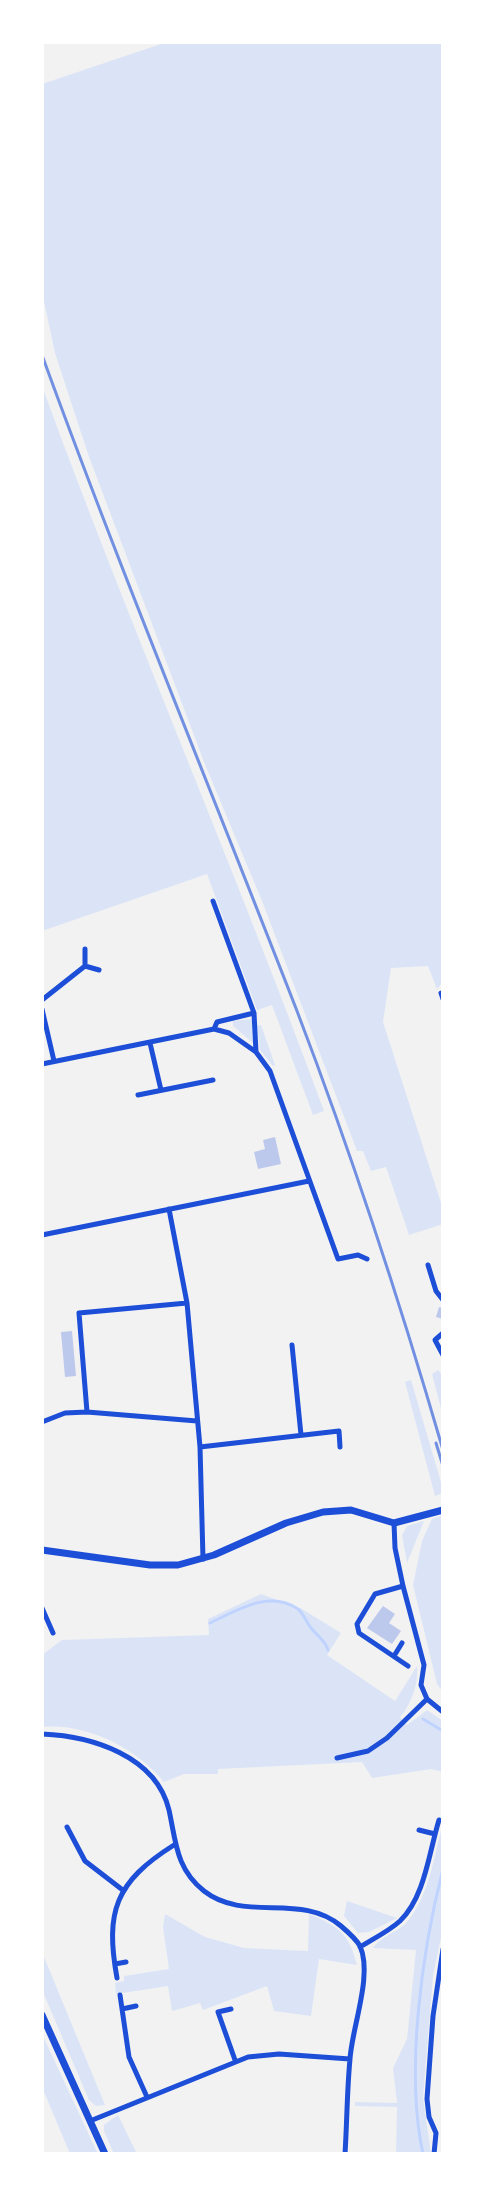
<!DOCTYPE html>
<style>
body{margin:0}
#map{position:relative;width:485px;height:2196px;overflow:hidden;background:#f2f2f2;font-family:Spectral,serif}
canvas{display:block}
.frame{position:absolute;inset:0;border:44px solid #fff;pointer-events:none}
</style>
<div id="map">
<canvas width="485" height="2196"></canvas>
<div class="frame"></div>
</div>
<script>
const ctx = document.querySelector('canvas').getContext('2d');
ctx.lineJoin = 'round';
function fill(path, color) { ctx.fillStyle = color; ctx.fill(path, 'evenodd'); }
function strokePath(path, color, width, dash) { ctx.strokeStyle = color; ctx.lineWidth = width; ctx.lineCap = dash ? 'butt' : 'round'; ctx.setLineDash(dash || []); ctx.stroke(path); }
const green = new Path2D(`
 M 167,42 L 443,42 L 443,982 L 437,989 L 428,966 L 391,968 L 383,1022 L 443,1209 L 443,1224 L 409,1235 L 386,1167 L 371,1171 L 363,1151 L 357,1151 L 262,901 L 204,762 L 88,454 L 55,353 L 42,292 L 42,84 Z
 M 42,386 C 131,630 235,868 324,1111 L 313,1115 L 272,1005 L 257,1010 L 207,874 L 42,931 Z
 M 252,1019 L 253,1043 L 233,1026 L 233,1021 Z
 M 261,1025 L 275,1065 L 273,1066 L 260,1050 L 257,1026 Z
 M 438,1370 L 443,1376 L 443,1416 L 432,1374 Z
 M 411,1380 L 443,1489 L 443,1493 L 435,1496 L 405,1382 Z
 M 443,1515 L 443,1692 L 437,1684 L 413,1585 L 422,1541 L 432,1519 Z
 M 424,1521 L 407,1563 L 402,1535 L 407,1526 Z
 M 261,1594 L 302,1609 L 341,1633 L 327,1655 L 395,1701 L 417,1666 C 419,1683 411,1705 400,1717 L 407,1725 L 427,1710 L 443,1721 L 443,1772 L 431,1769 L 372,1778 L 362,1762 L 218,1769 L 218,1774 L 184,1774 L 164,1782 C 136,1748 87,1723 42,1727 L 42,1655 L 62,1640 L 209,1635 L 208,1619 Z
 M 443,1823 L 443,1928 L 433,1976 L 423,2098 L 431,2154 L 396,2154 L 397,2107 L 355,2106 L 355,2102 L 397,2103 L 393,2068 L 407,2039 L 416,1950 L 373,1948 C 381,1936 396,1933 406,1923 C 429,1897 434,1856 443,1823 Z
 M 347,1901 L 397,1918 L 369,1932 L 358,1933 L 344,1916 Z
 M 165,1914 L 205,1937 L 244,1948 L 308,1951 L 309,1914 C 339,1926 349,1934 357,1965 L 319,1959 L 311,2016 L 274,2011 L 267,1986 L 203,2010 L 200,2003 L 172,2011 L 168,1986 L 116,1994 L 115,1983 L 124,1981 L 124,1976 L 169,1969 L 163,1927 Z
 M 42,1952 L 105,2105 L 96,2106 L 89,2100 L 42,1990 Z
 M 42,2034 L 98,2154 L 70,2154 L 42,2087 Z
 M 118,2115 L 137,2154 L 114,2154 L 104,2131 L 104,2125 Z`);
const stream = new Path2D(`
 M 210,1623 C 236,1611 269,1589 298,1609 C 303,1613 307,1623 311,1628 C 317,1636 325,1640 328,1650
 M 423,1719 L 443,1731
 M 423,2154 C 405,2072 422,1950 443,1869`);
const building = new Path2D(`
 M 275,1137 L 281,1164 L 258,1169 L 254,1152 L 265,1149 L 263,1140 Z
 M 439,1307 L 443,1308 L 443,1319 L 436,1317 Z
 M 72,1331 L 76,1376 L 65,1377 L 61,1332 Z
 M 383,1606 L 395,1614 L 389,1623 L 401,1631 L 392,1644 L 367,1628 Z`);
const minor = new Path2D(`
 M 213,901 L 254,1013 L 256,1052 L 270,1071 L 338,1259 L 358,1255 L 367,1259
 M 85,949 L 85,966 L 99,970
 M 441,993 L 443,999
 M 42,1000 L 85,966
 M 42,1009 L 54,1061
 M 214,1029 L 229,1033 L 256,1052
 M 150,1043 L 161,1090
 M 42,1064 L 214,1029 L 217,1022 L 254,1013
 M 138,1095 L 213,1080
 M 169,1209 L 187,1303 L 200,1447 L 203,1559
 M 42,1235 L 309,1181
 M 428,1265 L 436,1291 L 443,1300
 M 443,1333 L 435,1340 L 443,1355
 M 292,1345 L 301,1435
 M 87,1412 L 79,1313 L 187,1303
 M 42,1422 L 65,1413 L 87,1412 L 197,1421
 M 200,1447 L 339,1431 L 340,1447
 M 403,1586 L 375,1594 L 357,1624 L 359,1633 L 408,1666
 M 42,1608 L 53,1633
 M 394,1656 L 402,1643
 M 427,1699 L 443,1712
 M 42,1734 C 92,1736 156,1756 169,1810 C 176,1842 176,1869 204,1891 C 245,1923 301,1892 341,1926 C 348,1932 356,1939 360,1946 C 373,1975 352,2027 350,2059 C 347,2090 347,2122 345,2154
 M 337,1758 L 368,1751 L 387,1738 L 427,1699 L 421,1685 L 424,1665 L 403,1586 L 395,1548 L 394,1523
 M 67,1827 L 85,1861 L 124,1891
 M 419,1830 L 435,1834
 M 360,1947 C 373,1939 389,1931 400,1921 C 425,1897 429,1852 439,1820
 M 115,1964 L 126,1962
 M 117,1978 C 105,1912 115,1882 174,1845
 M 120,1995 L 129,2057 L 147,2097
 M 122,2009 L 136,2006
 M 231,2009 L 218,2012 L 235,2060
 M 90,2121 L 248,2057 L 279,2054 L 350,2059
 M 434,2154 L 436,2133 L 429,2117 L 427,2099 L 433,2016 L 443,1949`);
const secondary = new Path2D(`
 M 42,1550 L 150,1565 L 178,1565 L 214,1555 L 286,1523 L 323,1512 L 351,1510 L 394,1523 L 443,1510
 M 42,2015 L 105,2154`);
const rail = new Path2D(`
 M 42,355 C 122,575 212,792 297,1011 C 352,1155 400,1302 443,1450
 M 436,1443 L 443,1466`);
fill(green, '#dbe4f7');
strokePath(stream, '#bfd3fe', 3);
fill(building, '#bdc9ec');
strokePath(minor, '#1d4ed8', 5);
strokePath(secondary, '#1d4ed8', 7);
strokePath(rail, '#7290e2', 3);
</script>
